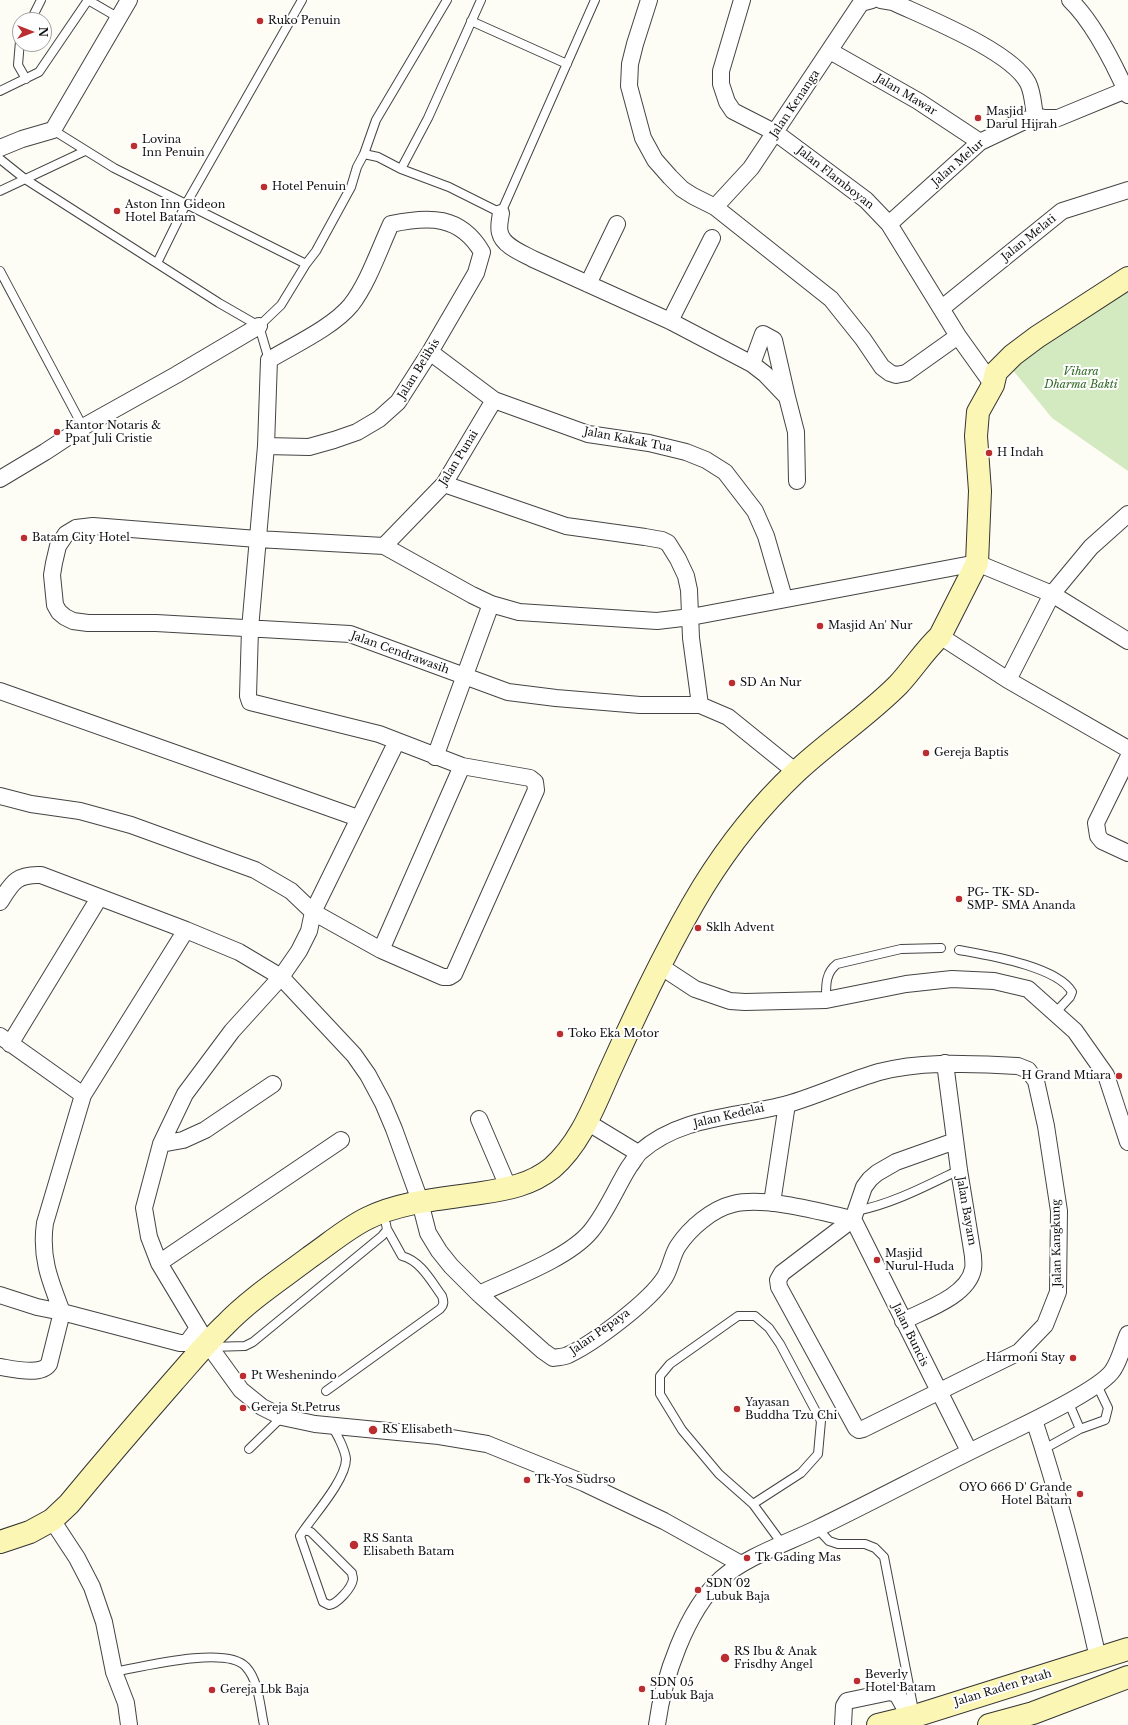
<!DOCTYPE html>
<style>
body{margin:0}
#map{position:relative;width:1128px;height:1725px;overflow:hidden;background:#fefdf5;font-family:"Libre Baskerville",serif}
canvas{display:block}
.north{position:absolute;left:12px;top:12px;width:40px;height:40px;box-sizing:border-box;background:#fff;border:1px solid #a0a0a0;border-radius:50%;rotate:90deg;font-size:11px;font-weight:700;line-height:16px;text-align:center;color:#111}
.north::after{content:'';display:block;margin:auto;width:14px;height:18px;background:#bc2d30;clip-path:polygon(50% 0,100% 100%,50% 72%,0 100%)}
</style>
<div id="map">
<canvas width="1128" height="1725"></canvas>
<div class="north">N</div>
</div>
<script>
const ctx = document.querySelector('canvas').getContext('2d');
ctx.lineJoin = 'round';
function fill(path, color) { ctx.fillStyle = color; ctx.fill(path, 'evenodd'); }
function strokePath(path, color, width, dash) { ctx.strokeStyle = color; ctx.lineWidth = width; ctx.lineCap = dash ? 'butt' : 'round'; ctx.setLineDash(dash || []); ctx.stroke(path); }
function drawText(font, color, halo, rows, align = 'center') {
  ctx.font = font + ' "Libre Baskerville",serif'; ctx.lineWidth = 4; ctx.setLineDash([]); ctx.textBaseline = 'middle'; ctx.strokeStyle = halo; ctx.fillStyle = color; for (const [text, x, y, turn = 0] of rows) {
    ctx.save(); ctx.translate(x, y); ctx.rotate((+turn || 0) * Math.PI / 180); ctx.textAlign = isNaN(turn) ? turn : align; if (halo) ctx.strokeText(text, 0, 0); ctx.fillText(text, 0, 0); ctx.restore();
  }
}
const green = new Path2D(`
 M 1128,290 L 1128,471 L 1052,418 L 1012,369 L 1038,350 Z`);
const lane = new Path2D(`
 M 88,0 L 119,18
 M 31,20 L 41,0
 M 471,21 L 567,64
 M 20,41 L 18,65 L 26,79
 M 0,91 L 39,72 L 88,0
 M 53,130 L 114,168 L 306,264
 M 364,154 L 376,120 L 447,0
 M 0,159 L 25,179 L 219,303 L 259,326 L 269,360
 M 401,169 L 428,118 L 481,0
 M 0,191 L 85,151
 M 157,263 L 186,204 L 302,0
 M 0,271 L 83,427
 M 259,326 L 281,305 L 306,264 L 316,251 L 351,187 L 357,167 L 364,154 L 378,157 L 401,169 L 449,187 L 501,213 L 595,0
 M 959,950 C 986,955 1057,966 1072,992 L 1070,997 L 1056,1012
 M 826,1000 C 826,986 825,973 837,964 L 901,949 L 941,948
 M 856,1211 C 892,1204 926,1186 959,1170
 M 210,1347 L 245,1346 L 253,1342 L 382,1236 L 387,1230 L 386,1224
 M 326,1391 L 440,1309 C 444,1305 444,1302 442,1296 C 431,1281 421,1261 402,1256 L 387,1229
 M 1068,1401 L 1080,1429
 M 249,1449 L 282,1417
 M 1044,1449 L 1080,1429 L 1105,1420 L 1108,1408 L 1097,1385
 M 753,1504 L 801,1473 L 818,1454 L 821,1421 L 780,1344 L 769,1328 L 755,1316 L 738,1316 L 670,1364 L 660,1376 L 660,1394 L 682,1430 L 719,1474 L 753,1504 L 783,1545
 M 817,1528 L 829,1541 L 838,1544 L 865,1544 L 875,1548 L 884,1557 L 915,1716
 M 304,1530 L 311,1532 L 352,1573 C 352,1575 353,1577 353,1579 C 352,1588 337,1604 329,1605 L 323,1602 L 300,1536 L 304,1530 C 315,1514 346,1479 346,1459 C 345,1450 337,1433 331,1426
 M 114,1672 C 141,1667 227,1645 246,1667 C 259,1681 260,1707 264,1725`);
const street = new Path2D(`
 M 649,0 L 635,44 L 630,64 L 629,86 L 643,138 L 655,160 L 670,177 L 682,189 L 693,196 L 715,207 L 831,299 L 863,339 L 882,367 L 890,373 L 896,375 L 906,373 L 958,336
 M 742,0 L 721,71 L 721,84 L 727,102 L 733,111 L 776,133 L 866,200 L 889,224 L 958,336 L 993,385
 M 881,0 L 893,2 C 927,18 1011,51 1028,83 C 1033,93 1033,105 1035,116
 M 1070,0 C 1093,22 1115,66 1128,95
 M 830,51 L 918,101 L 980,142
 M 0,148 L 22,139 L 53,130 L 129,0
 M 715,207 L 751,168 L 861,3 L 872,0
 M 501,213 C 500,220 498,227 500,233 C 503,246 522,253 533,259 L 670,321 L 752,364 L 765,374 L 787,397 L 796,432 L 797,481
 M 889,224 L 980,142 L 1035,116 L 1045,118 L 1058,118 L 1126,90
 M 588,284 L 617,224
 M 942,308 L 1062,211 L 1128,190
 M 670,321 L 712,238
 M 430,352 L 494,400 L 588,434 L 649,443 L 686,452 L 706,460 L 725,472 L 755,511 L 766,536 L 784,598
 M 752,364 L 763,334 L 774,340 L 787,397
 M 0,479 L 45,452 L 83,427 L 176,375 L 259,326
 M 444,484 L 566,526 L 645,537 L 662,540 L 668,543 L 678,559 L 686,576 L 689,590 L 691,638 L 700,705 L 728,717 L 796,772
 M 384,546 L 444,484 L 494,400
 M 940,636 L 1008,680 L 1128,749
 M 1008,680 L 1052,594 L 1091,547 L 1128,514
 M 0,691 L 358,818
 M 700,705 L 640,705 L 556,698 L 508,692 L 350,634 L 156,623 L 88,623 L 73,621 L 65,617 L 59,612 L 55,605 L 52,575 L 54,563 L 58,546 L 66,534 L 76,528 L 93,526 L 257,539 L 384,546 L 472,595 L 491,604 L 519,612 L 657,621 L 691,617 L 977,563 L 1052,594 L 1128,641
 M 397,741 L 313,912 L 309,931 L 299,951 L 281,977 L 232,1031 L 185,1094 L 161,1144 L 144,1208 L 149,1237 L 159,1263 L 207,1343 L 241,1390 L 262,1407 L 282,1417 L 315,1424 L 439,1436 L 487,1444 L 584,1483 L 664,1521 L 741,1564
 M 435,757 L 491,604
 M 1128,758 L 1096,823 L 1098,836 L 1102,841 L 1128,853
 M 0,796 L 31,804 L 80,811 L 131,825 L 255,870 L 291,891 L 313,912 L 381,950 L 443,977 L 449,977 L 454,974 L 536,790 L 535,782 L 530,778 L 462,766 L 379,734 L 250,702 L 248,696 L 250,629 L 266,446 L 269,360 C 294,345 333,327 351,305 C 368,283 379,250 391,224 C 429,216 460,215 482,252 L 476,273 L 430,352 L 398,402 L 379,419 L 357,432 L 334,440 L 309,447 L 266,446
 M 0,902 C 12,883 16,874 41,875 L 186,930 L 239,952 L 281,977 L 354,1055 L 368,1075 L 383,1103 L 394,1129 L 419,1198 L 428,1233 L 439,1251 L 451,1266 L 479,1294 L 543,1351 L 553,1358 C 558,1357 564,1357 568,1355 C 594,1343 650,1301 665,1277 C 671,1267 672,1255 678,1246 C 690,1228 712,1209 733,1204 C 766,1196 819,1212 853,1219 L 969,1451
 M 381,950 L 462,766
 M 660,966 L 695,989 L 730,1001 L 745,1002 L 826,1000 L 906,984 L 952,979 L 994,981 L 1028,989 L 1075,1031 L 1106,1075 L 1128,1142
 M 0,1036 L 83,1095
 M 10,1044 L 99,898
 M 479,1119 L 509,1189
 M 587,1122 L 638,1153
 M 161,1144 L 183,1140 L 205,1130 L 273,1084
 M 772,1203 L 787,1104
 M 159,1263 L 341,1140
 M 479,1294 C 511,1279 569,1258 591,1231 C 607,1211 616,1188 629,1167 C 633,1162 636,1156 640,1152 C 682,1115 737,1118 788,1104 C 819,1095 848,1081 879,1072 C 924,1060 971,1064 1018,1066 L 1028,1070 L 1036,1081 L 1046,1126 L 1059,1211 L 1058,1292 L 1045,1325 L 1019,1352 L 863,1429 L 859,1430 L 856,1428 L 779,1287 L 778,1280 L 782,1273 L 853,1219 L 864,1187 L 870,1179 L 877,1173 L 896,1162 L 955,1141
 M 0,1295 L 37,1307 L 62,1312 L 180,1343 L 187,1343 L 198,1328
 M 62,1312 C 50,1281 40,1257 45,1223 L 83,1095 L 186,930
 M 903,1321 C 925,1310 968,1296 973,1269 C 974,1265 973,1260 973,1256 L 959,1170 L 945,1063
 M 0,1367 C 13,1369 41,1376 49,1364 L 62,1312
 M 1034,1420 C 1060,1498 1080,1578 1098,1658
 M 52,1520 L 77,1558 L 92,1587 L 104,1622 L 114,1672 L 126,1703 L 129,1725
 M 657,1725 C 663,1679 686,1611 721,1579 C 745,1557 787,1543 816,1529 C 880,1498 943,1464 1008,1433 C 1030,1422 1101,1389 1113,1370 C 1120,1360 1123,1345 1128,1334
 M 843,1725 L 844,1706 L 847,1701 L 890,1692 L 897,1694 L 910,1717`);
const secondary = new Path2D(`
 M 0,1542 L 30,1532 L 52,1520 L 69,1504 C 103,1463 138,1422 173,1382 C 190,1363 206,1343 225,1325 C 250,1299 281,1279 310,1257 C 329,1244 347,1228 368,1218 C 402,1201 444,1199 481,1193 C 507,1189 531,1185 552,1168 C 583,1141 596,1100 613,1064 C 640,1004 669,943 703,887 C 729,845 760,806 796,772 C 828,742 866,717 898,685 C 913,669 924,651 940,636 L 977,563 L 980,491 L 976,436 L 978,412 L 993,385 L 996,372 L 1013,355 L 1037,337 L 1128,278
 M 878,1725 L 915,1716 L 1128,1649
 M 989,1725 L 1033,1713 L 1128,1677`);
const markers = [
 [260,21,4,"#bc2d30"],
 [978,118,4,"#bc2d30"],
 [134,146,4,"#bc2d30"],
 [264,187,4,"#bc2d30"],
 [117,211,4,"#bc2d30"],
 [57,432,4,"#bc2d30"],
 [989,453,4,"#bc2d30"],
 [24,538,4,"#bc2d30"],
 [820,626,4,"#bc2d30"],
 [732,683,4,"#bc2d30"],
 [926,753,4,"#bc2d30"],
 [959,899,4,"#bc2d30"],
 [698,928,4,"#bc2d30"],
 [560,1034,4,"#bc2d30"],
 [1119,1076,4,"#bc2d30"],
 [877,1260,4,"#bc2d30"],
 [1073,1358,4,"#bc2d30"],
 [243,1376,4,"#bc2d30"],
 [243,1408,4,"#bc2d30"],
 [737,1409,4,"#bc2d30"],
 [373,1430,5,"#bc2d30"],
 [527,1480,4,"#bc2d30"],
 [1080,1494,4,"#bc2d30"],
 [354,1545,5,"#bc2d30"],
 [747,1558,4,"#bc2d30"],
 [698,1590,4,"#bc2d30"],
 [725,1658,5,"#bc2d30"],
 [857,1681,4,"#bc2d30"],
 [642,1689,4,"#bc2d30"],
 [212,1690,4,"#bc2d30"]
];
const poiNames = [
 ["Ruko Penuin",268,21],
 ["Masjid",986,112],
 ["Darul Hijrah",986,125],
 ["Lovina",142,140],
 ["Inn Penuin",142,153],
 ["Hotel Penuin",272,187],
 ["Aston Inn Gideon",125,205],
 ["Hotel Batam",125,218],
 ["Kantor Notaris &",65,426],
 ["Ppat Juli Cristie",65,439],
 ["H Indah",997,453],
 ["Batam City Hotel",32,538],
 ["Masjid An' Nur",828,626],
 ["SD An Nur",740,683],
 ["Gereja Baptis",934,753],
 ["PG- TK- SD-",967,893],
 ["SMP- SMA Ananda",967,906],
 ["Sklh Advent",706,928],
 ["Toko Eka Motor",568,1034],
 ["H Grand Mtiara",1111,1076,"right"],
 ["Masjid",885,1254],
 ["Nurul-Huda",885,1267],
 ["Harmoni Stay",1065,1358,"right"],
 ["Pt Weshenindo",251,1376],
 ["Yayasan",745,1403],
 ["Buddha Tzu Chi",745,1416],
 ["Gereja St.Petrus",251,1408],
 ["RS Elisabeth",382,1430],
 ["Tk Yos Sudrso",535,1480],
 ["OYO 666 D' Grande",1072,1488,"right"],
 ["Hotel Batam",1072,1501,"right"],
 ["RS Santa",363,1539],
 ["Elisabeth Batam",363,1552],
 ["Tk Gading Mas",755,1558],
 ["SDN 02",706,1584],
 ["Lubuk Baja",706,1597],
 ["RS Ibu & Anak",734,1652],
 ["Frisdhy Angel",734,1665],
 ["Beverly",865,1675],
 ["Hotel Batam",865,1688],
 ["SDN 05",650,1683],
 ["Lubuk Baja",650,1696],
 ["Gereja Lbk Baja",220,1690]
];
const streetNames = [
 ["Jalan Mawar",906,95,31],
 ["Jalan Kenanga",795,104,-56],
 ["Jalan Melur",958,163,-41],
 ["Jalan Flamboyan",835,178,38],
 ["Jalan Melati",1029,238,-39],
 ["Jalan Belibis",419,369,-58],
 ["Jalan Kakak Tua",628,440,11],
 ["Jalan Punai",459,458,-58],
 ["Jalan Cendrawasih",400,653,20],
 ["Jalan Kedelai",729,1116,-13],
 ["Jalan Bayam",966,1211,80],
 ["Jalan Kangkung",1057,1243,-91],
 ["Jalan Pepaya",600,1332,-35],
 ["Jalan Buncis",910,1335,64],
 ["Jalan Raden Patah",1003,1688,-17]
];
const parkNames = [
 ["Vihara",1081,372],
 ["Dharma Bakti",1081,385]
];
fill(green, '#d3e9bf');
strokePath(lane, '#444', 10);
strokePath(street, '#444', 18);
strokePath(secondary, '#333', 24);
strokePath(lane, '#fff', 8);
strokePath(street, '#fff', 16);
strokePath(secondary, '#fbf6b3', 22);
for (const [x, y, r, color] of markers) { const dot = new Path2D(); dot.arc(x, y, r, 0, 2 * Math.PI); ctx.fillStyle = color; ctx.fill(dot); strokePath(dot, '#fff', 1.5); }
drawText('11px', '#111', '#fff', poiNames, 'left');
drawText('11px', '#111', '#fff', streetNames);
drawText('italic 11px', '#2e6722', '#fff', parkNames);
</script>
